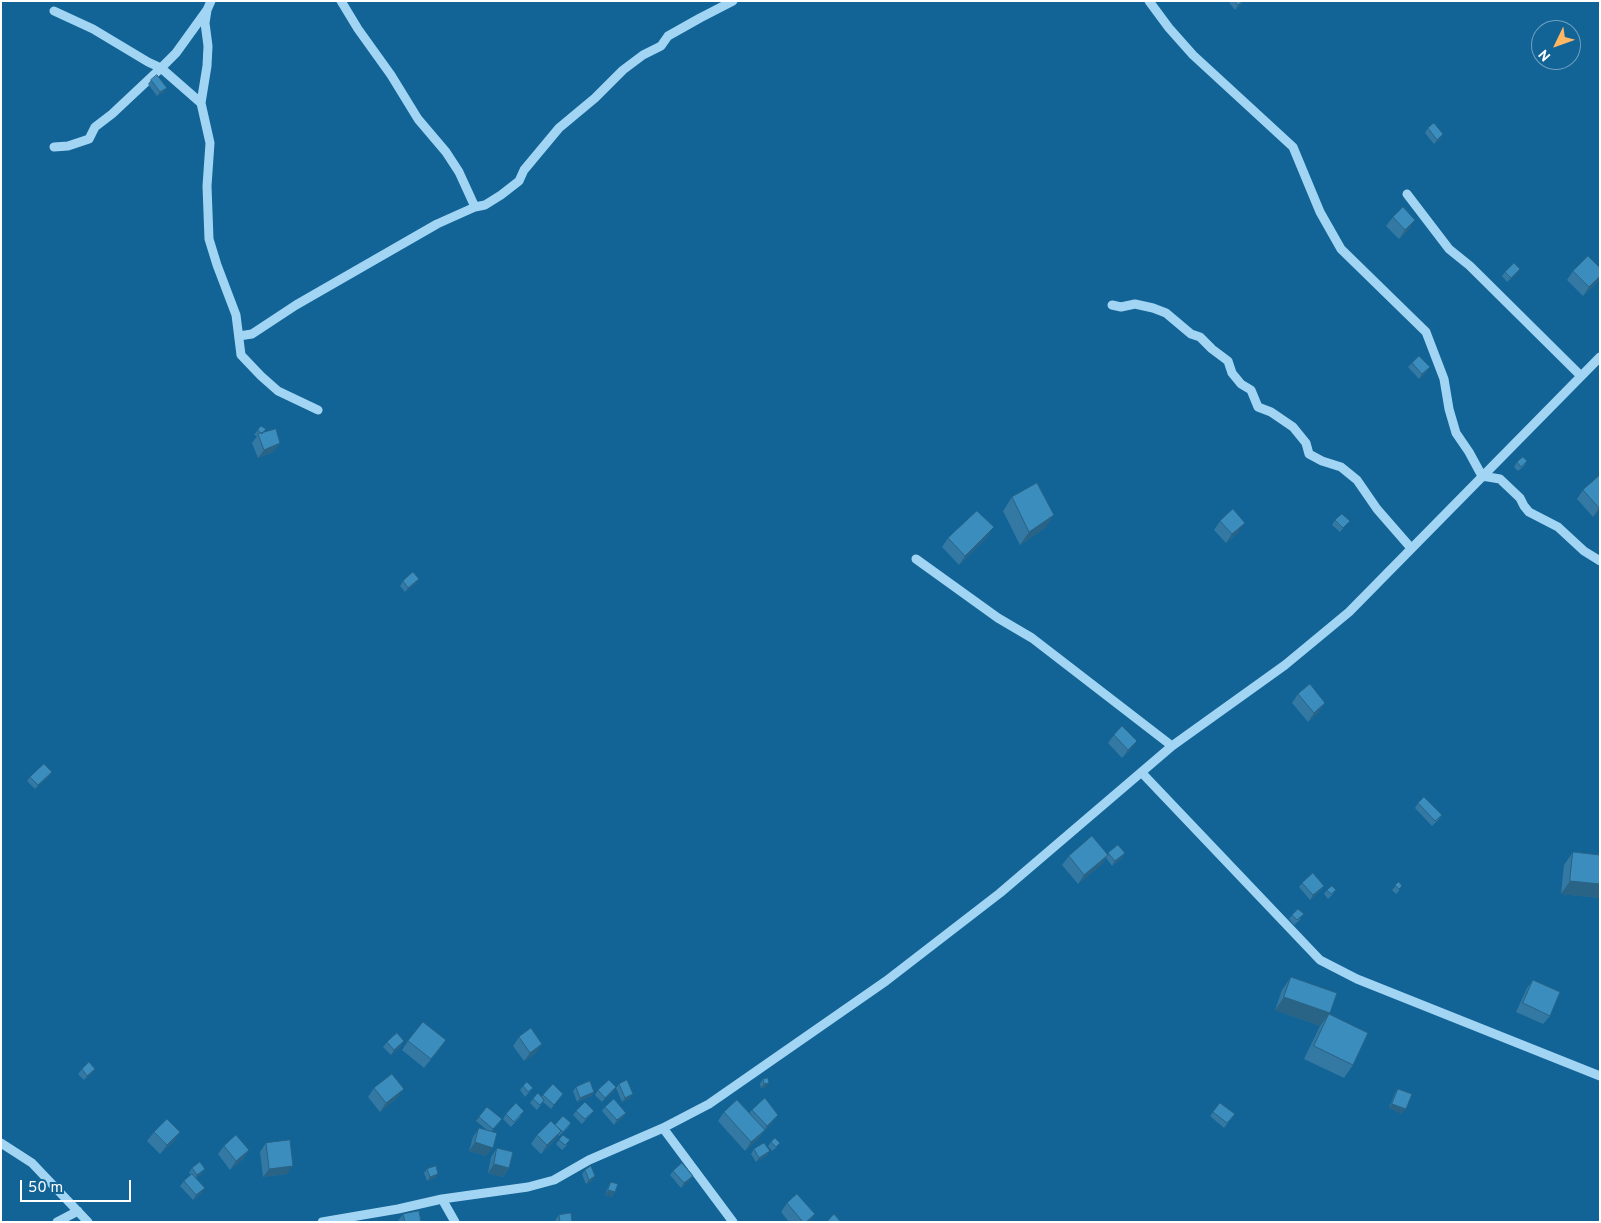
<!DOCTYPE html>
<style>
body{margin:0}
#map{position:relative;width:1601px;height:1223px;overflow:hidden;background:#126396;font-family:Overpass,sans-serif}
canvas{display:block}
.frame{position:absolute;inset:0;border:2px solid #fff;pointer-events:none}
.north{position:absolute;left:1531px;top:20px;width:50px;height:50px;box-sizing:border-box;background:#126396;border:1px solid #71a1c0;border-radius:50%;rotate:228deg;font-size:14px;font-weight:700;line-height:20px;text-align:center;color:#fff}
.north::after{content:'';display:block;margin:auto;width:18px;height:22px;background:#ffb764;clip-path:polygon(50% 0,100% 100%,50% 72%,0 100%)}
.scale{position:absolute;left:20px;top:1180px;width:111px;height:22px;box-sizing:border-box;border:2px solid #fff;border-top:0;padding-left:6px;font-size:15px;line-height:18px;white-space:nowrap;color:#fff;-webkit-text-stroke:4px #126396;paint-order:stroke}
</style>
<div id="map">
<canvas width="1601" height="1223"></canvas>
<div class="frame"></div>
<div class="north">N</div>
<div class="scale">50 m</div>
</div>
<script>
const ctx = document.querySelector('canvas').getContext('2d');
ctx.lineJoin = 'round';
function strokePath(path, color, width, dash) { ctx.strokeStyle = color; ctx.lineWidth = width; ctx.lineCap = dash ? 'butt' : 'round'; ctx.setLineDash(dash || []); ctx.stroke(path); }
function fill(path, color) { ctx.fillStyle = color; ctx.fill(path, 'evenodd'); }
const minor = new Path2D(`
 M 211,1 L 207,10 L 205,23 L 208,46 L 207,66 L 201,103 L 210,143 L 207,186 L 209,239 L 217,265 L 236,315 L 241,355 L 261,376 L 278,391 L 318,410
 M 341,1 L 358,29 L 391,75 L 418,119 L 446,152 L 459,172 L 475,207
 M 1149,1 L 1169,28 L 1193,55 L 1293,147 L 1320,212 L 1341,249 L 1426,332 L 1444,379 L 1449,409 L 1456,433 L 1469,452 L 1482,476 L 1500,479 L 1520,498 L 1524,506 L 1529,512 L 1558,527 L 1584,551 L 1600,561
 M 54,11 L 93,29 L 148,62 L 161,68 L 176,53 L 207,10
 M 54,147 L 68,146 L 89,139 L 95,127 L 112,114 L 161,68 L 201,103
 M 1407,194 L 1449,249 L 1470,266 L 1581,376
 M 1112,305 L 1121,307 L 1135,304 L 1153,308 L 1166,313 L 1191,334 L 1200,337 L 1212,349 L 1228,361 L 1232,373 L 1241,384 L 1251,390 L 1258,407 L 1271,412 L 1293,427 L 1306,443 L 1309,454 L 1322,461 L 1341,467 L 1357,480 L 1377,509 L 1411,548
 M 239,336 L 252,334 L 296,305 L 437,224 L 475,207 L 485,205 L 501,195 L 519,181 L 524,170 L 559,128 L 595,98 L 623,70 L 643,55 L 661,46 L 668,36 L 700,18 L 733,1
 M 916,559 L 998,618 L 1032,638 L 1172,746
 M 1142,773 L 1320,960 L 1357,979 L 1600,1076
 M 663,1128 L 733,1222
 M 1,1143 L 32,1163 L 88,1222
 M 442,1199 L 455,1222
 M 57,1222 L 78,1211
 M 322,1222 L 398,1209 L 442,1199 L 528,1187 L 554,1180 L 589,1160 L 663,1128 L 709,1104 L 886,981 L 1000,893 L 1172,746 L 1285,665 L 1349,612 L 1600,357`);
const wall = new Path2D(`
 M 1228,1 L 1244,1 L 1235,10 Z
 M 151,80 L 164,92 L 157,96 L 148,84 Z
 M 1428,128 L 1443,134 L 1440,139 L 1434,144 L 1425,133 Z
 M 1393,217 L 1415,220 L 1409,229 L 1399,239 L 1386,226 Z
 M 1520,269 L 1517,274 L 1507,282 L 1502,276 L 1505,272 Z
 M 1573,271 L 1598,281 L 1583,296 L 1567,280 Z
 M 1412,363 L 1427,371 L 1419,379 L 1408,367 Z
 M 261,426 L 263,433 L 280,443 L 273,452 L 258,458 L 252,443 L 257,436 L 254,435 Z
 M 1527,461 L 1524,466 L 1518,471 L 1514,467 L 1517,462 Z
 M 1600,475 L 1600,510 L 1593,517 L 1577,499 L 1583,490 Z
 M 1012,497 L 1045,528 L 1020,545 L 1003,511 Z
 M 1335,520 L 1346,525 L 1340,532 L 1332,525 Z
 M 1220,521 L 1239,532 L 1226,543 L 1214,530 Z
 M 988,536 L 959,565 L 942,547 L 948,538 Z
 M 403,581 L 416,583 L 405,592 L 400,586 Z
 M 1298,694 L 1319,712 L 1308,722 L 1292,703 Z
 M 1114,735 L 1131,749 L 1122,758 L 1108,743 Z
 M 52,772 L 49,776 L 35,789 L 27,781 L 30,777 Z
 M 1418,803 L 1442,815 L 1439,819 L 1432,826 L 1415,808 Z
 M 1573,852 L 1600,855 L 1600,898 L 1561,894 L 1564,865 Z
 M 1108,853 L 1125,853 L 1122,858 L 1112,866 L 1106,858 L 1102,864 L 1078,884 L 1062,865 L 1069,856 L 1107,855 Z
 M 1399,882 L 1399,891 L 1396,894 L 1392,890 Z
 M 1302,883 L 1324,886 L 1321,890 L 1310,900 L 1299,887 Z
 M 1327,890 L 1336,890 L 1333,894 L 1328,899 L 1324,894 Z
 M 1292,915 L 1301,919 L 1294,925 L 1289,919 Z
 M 1291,977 L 1329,1015 L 1353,1065 L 1344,1078 L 1304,1059 L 1320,1026 L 1275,1010 L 1282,990 Z
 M 1533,980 L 1550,1016 L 1543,1024 L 1516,1012 L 1527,988 Z
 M 519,1037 L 536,1053 L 524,1061 L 513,1046 Z
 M 408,1041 L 440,1049 L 424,1068 L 402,1050 Z
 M 387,1042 L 401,1046 L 391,1055 L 383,1047 Z
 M 82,1069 L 92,1073 L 84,1080 L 78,1074 Z
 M 763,1079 L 766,1087 L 761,1088 L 760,1084 Z
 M 619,1084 L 630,1098 L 622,1102 L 616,1088 Z
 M 523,1086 L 533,1088 L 525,1097 L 520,1090 Z
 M 576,1087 L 594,1092 L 591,1096 L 577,1102 L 573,1091 Z
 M 616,1087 L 613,1092 L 602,1102 L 595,1095 L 598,1090 Z
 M 374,1088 L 398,1097 L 380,1112 L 368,1097 Z
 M 1398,1089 L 1402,1114 L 1389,1108 L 1395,1093 Z
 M 563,1094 L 551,1109 L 543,1102 L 537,1110 L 530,1103 L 533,1099 L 541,1097 L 543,1095 Z
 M 1220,1103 L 1235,1114 L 1224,1128 L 1210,1116 Z
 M 605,1107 L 626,1113 L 623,1117 L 614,1125 L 602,1111 Z
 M 752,1110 L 778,1115 L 772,1123 L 764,1131 L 758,1139 L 745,1151 L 718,1121 L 724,1112 L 749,1113 Z
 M 576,1111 L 594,1111 L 590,1115 L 582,1124 L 573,1115 Z
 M 506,1114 L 521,1116 L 511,1127 L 503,1119 Z
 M 479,1117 L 502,1119 L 491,1132 L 486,1156 L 469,1151 L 473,1137 L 479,1128 L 487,1130 L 476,1121 Z
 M 571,1123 L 568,1128 L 559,1136 L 558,1135 L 555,1140 L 541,1154 L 531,1144 L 537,1135 L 555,1125 Z
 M 154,1132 L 180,1132 L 174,1141 L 160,1154 L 147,1141 Z
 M 563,1135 L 567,1145 L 562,1150 L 556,1144 Z
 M 771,1142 L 777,1147 L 772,1151 L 768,1146 Z
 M 266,1143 L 287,1174 L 263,1177 L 260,1152 Z
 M 224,1146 L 249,1150 L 243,1159 L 230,1170 L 218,1154 Z
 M 497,1148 L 509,1168 L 503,1177 L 488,1173 L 491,1157 Z
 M 754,1149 L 770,1151 L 766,1156 L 756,1162 L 751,1154 Z
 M 192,1168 L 202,1173 L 196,1178 L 202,1193 L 193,1200 L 180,1186 L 184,1181 L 191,1175 L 189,1173 Z
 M 427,1169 L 435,1178 L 427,1181 L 424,1173 Z
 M 585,1170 L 592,1181 L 586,1184 L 582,1174 Z
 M 673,1171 L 693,1176 L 690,1180 L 681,1188 L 670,1175 Z
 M 611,1182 L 615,1192 L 612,1197 L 605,1195 L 608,1187 Z
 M 787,1203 L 809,1222 L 789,1222 L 781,1212 Z
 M 403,1214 L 421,1222 L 397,1222 Z
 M 559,1215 L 572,1222 L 554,1222 Z`);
const shadedWall = new Path2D(`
 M 1243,1 L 1244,1 L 1235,10 L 1238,5 Z
 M 167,88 L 164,92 L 157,96 L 160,92 Z
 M 1443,134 L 1440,139 L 1434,144 L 1437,140 Z
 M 1415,220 L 1409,229 L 1399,239 L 1405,230 Z
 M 1520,269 L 1517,274 L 1507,282 Z
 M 1600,276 L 1600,278 L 1598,281 L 1583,296 L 1589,287 Z
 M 1430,367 L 1427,371 L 1419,379 L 1422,374 Z
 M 280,443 L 273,452 L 258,458 L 264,450 Z
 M 1600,507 L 1600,510 L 1593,517 L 1599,508 Z
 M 1054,515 L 1045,528 L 1020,545 L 1029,532 Z
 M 1245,523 L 1239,532 L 1226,543 L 1232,534 Z
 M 994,527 L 988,536 L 959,565 L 965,556 Z
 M 419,579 L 416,583 L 405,592 L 408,588 Z
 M 1325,703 L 1319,712 L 1308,722 L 1314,713 Z
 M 1137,741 L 1131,749 L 1122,758 L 1128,750 Z
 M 52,772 L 49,776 L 35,789 L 38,785 Z
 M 1125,853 L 1122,858 L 1112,866 L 1115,861 Z
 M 1108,855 L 1102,864 L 1078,884 L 1084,875 Z
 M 1570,881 L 1600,884 L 1600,898 L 1561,894 Z
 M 1324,886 L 1321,890 L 1310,900 L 1313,895 Z
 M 1284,997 L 1330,1013 L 1320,1026 L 1275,1010 Z
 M 446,1040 L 440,1049 L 424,1068 L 431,1059 Z
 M 404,1041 L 401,1046 L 391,1055 L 394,1050 Z
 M 542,1044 L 536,1053 L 524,1061 L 530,1053 Z
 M 95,1069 L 92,1073 L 84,1080 L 87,1076 Z
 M 769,1083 L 766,1087 L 761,1088 L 764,1084 Z
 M 616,1087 L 613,1092 L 602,1102 L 605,1098 Z
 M 404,1089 L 398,1097 L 380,1112 L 386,1103 Z
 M 594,1092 L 591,1096 L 577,1102 L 580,1098 Z
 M 633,1094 L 630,1098 L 622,1102 L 625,1098 Z
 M 1392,1104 L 1406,1109 L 1402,1114 L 1389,1108 Z
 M 626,1113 L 623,1117 L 614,1125 L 617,1120 Z
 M 778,1115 L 772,1123 L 764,1131 L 758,1139 L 745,1151 L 751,1142 L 762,1133 L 767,1126 Z
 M 561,1131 L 555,1140 L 541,1154 L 547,1145 Z
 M 180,1132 L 174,1141 L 160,1154 L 167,1145 Z
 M 475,1142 L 493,1148 L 486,1156 L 469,1151 Z
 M 249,1150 L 243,1159 L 230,1170 L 236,1161 Z
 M 770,1151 L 766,1156 L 756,1162 L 759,1158 Z
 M 494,1164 L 509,1168 L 503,1177 L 488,1173 Z
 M 293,1166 L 287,1174 L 263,1177 L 269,1169 Z
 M 205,1169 L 202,1173 L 194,1179 L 197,1175 Z
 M 438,1174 L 435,1178 L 427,1181 L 430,1177 Z
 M 595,1176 L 592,1181 L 586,1184 L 589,1180 Z
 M 693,1176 L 690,1180 L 681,1188 L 684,1183 Z
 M 205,1188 L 202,1193 L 193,1200 L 196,1195 Z
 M 608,1190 L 615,1192 L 612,1197 L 605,1195 Z
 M 815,1214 L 809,1222 L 806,1222 Z`);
const building = new Path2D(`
 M 1235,1 L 1243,1 L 1238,5 Z
 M 157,75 L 167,88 L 160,92 L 151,80 Z
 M 1434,123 L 1443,134 L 1437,140 L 1428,128 Z
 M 1403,207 L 1415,220 L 1405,230 L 1393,217 Z
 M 1588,256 L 1600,268 L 1600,276 L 1589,287 L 1573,271 Z
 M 1514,263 L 1520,269 L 1511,278 L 1505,272 Z
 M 1419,356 L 1430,367 L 1422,374 L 1412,363 Z
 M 261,426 L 266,429 L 262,434 L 258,430 Z
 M 276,429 L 280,443 L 264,450 L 258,434 Z
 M 1523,457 L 1527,461 L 1521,467 L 1517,462 Z
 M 1600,475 L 1600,507 L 1599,508 L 1583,490 Z
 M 1037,483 L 1054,515 L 1029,532 L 1012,497 Z
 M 1233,509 L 1245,523 L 1232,534 L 1220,521 Z
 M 977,511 L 994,527 L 965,556 L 948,538 Z
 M 1342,514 L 1350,521 L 1343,528 L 1335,520 Z
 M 413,572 L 419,579 L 408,588 L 403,581 Z
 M 1310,684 L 1325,703 L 1314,713 L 1298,694 Z
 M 1122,726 L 1137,741 L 1128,750 L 1114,735 Z
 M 44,764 L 52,772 L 38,785 L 30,777 Z
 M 1424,797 L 1442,815 L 1435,821 L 1418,803 Z
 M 1092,836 L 1108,855 L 1084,875 L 1069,856 Z
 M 1118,845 L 1125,853 L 1115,861 L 1108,853 Z
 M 1573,852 L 1600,855 L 1600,884 L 1570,881 Z
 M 1313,873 L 1324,886 L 1313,895 L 1302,883 Z
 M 1399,882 L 1402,886 L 1399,889 L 1395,885 Z
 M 1332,886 L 1336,890 L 1331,894 L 1327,890 Z
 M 1298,909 L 1304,914 L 1297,920 L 1292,915 Z
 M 1291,977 L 1337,993 L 1330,1013 L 1284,997 Z
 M 1533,980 L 1560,992 L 1550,1016 L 1523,1003 Z
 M 1329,1014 L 1368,1033 L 1353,1065 L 1314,1046 Z
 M 423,1022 L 446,1040 L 431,1059 L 408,1041 Z
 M 531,1028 L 542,1044 L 530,1053 L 519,1037 Z
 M 397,1033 L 404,1041 L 394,1050 L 387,1042 Z
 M 89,1062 L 95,1069 L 87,1076 L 82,1069 Z
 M 392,1074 L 404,1089 L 386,1103 L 374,1088 Z
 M 768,1078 L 769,1083 L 764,1084 L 763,1079 Z
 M 609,1080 L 616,1087 L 605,1098 L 598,1090 Z
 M 627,1080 L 633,1094 L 625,1098 L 619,1084 Z
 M 590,1081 L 594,1092 L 580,1098 L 576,1087 Z
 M 527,1082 L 533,1088 L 528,1092 L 523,1086 Z
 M 553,1084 L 563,1094 L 554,1105 L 543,1095 Z
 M 1398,1089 L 1412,1094 L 1406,1109 L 1392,1104 Z
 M 538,1093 L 544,1100 L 540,1105 L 533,1099 Z
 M 765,1098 L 778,1115 L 767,1126 L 752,1110 Z
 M 614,1099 L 626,1113 L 617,1120 L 605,1107 Z
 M 737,1100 L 765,1130 L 751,1142 L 724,1112 Z
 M 585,1102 L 594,1111 L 585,1119 L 576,1111 Z
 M 516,1103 L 524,1111 L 514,1122 L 506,1114 Z
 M 1220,1103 L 1235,1114 L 1227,1123 L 1213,1112 Z
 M 487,1107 L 502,1119 L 493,1129 L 479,1117 Z
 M 563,1116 L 571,1123 L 563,1132 L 555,1125 Z
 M 167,1119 L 180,1132 L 167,1145 L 154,1132 Z
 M 551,1121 L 561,1131 L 547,1145 L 537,1135 Z
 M 479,1128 L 497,1133 L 493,1148 L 475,1142 Z
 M 236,1135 L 249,1150 L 236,1161 L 224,1146 Z
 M 563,1135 L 570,1140 L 565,1145 L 559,1140 Z
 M 775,1138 L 780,1143 L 776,1147 L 771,1142 Z
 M 290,1140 L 293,1166 L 269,1169 L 266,1143 Z
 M 764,1143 L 770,1151 L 759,1158 L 754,1149 Z
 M 497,1148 L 513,1152 L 509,1168 L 494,1164 Z
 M 200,1162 L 205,1169 L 197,1175 L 192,1168 Z
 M 682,1163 L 693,1176 L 684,1183 L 673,1171 Z
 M 436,1166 L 438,1174 L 430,1177 L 427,1169 Z
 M 591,1166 L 595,1176 L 589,1180 L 585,1170 Z
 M 192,1174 L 205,1188 L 196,1195 L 184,1181 Z
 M 611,1182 L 618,1184 L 615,1192 L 608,1190 Z
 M 797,1194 L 815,1214 L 806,1222 L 803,1222 L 787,1203 Z
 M 419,1211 L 421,1222 L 405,1222 L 403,1214 Z
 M 571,1213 L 572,1222 L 560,1222 L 559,1215 Z
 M 834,1214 L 841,1222 L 827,1222 Z`);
strokePath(minor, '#a2d5f3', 9);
fill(wall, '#3379a3');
fill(shadedWall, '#296385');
fill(building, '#3b8dbe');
strokePath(building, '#296385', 1);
</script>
